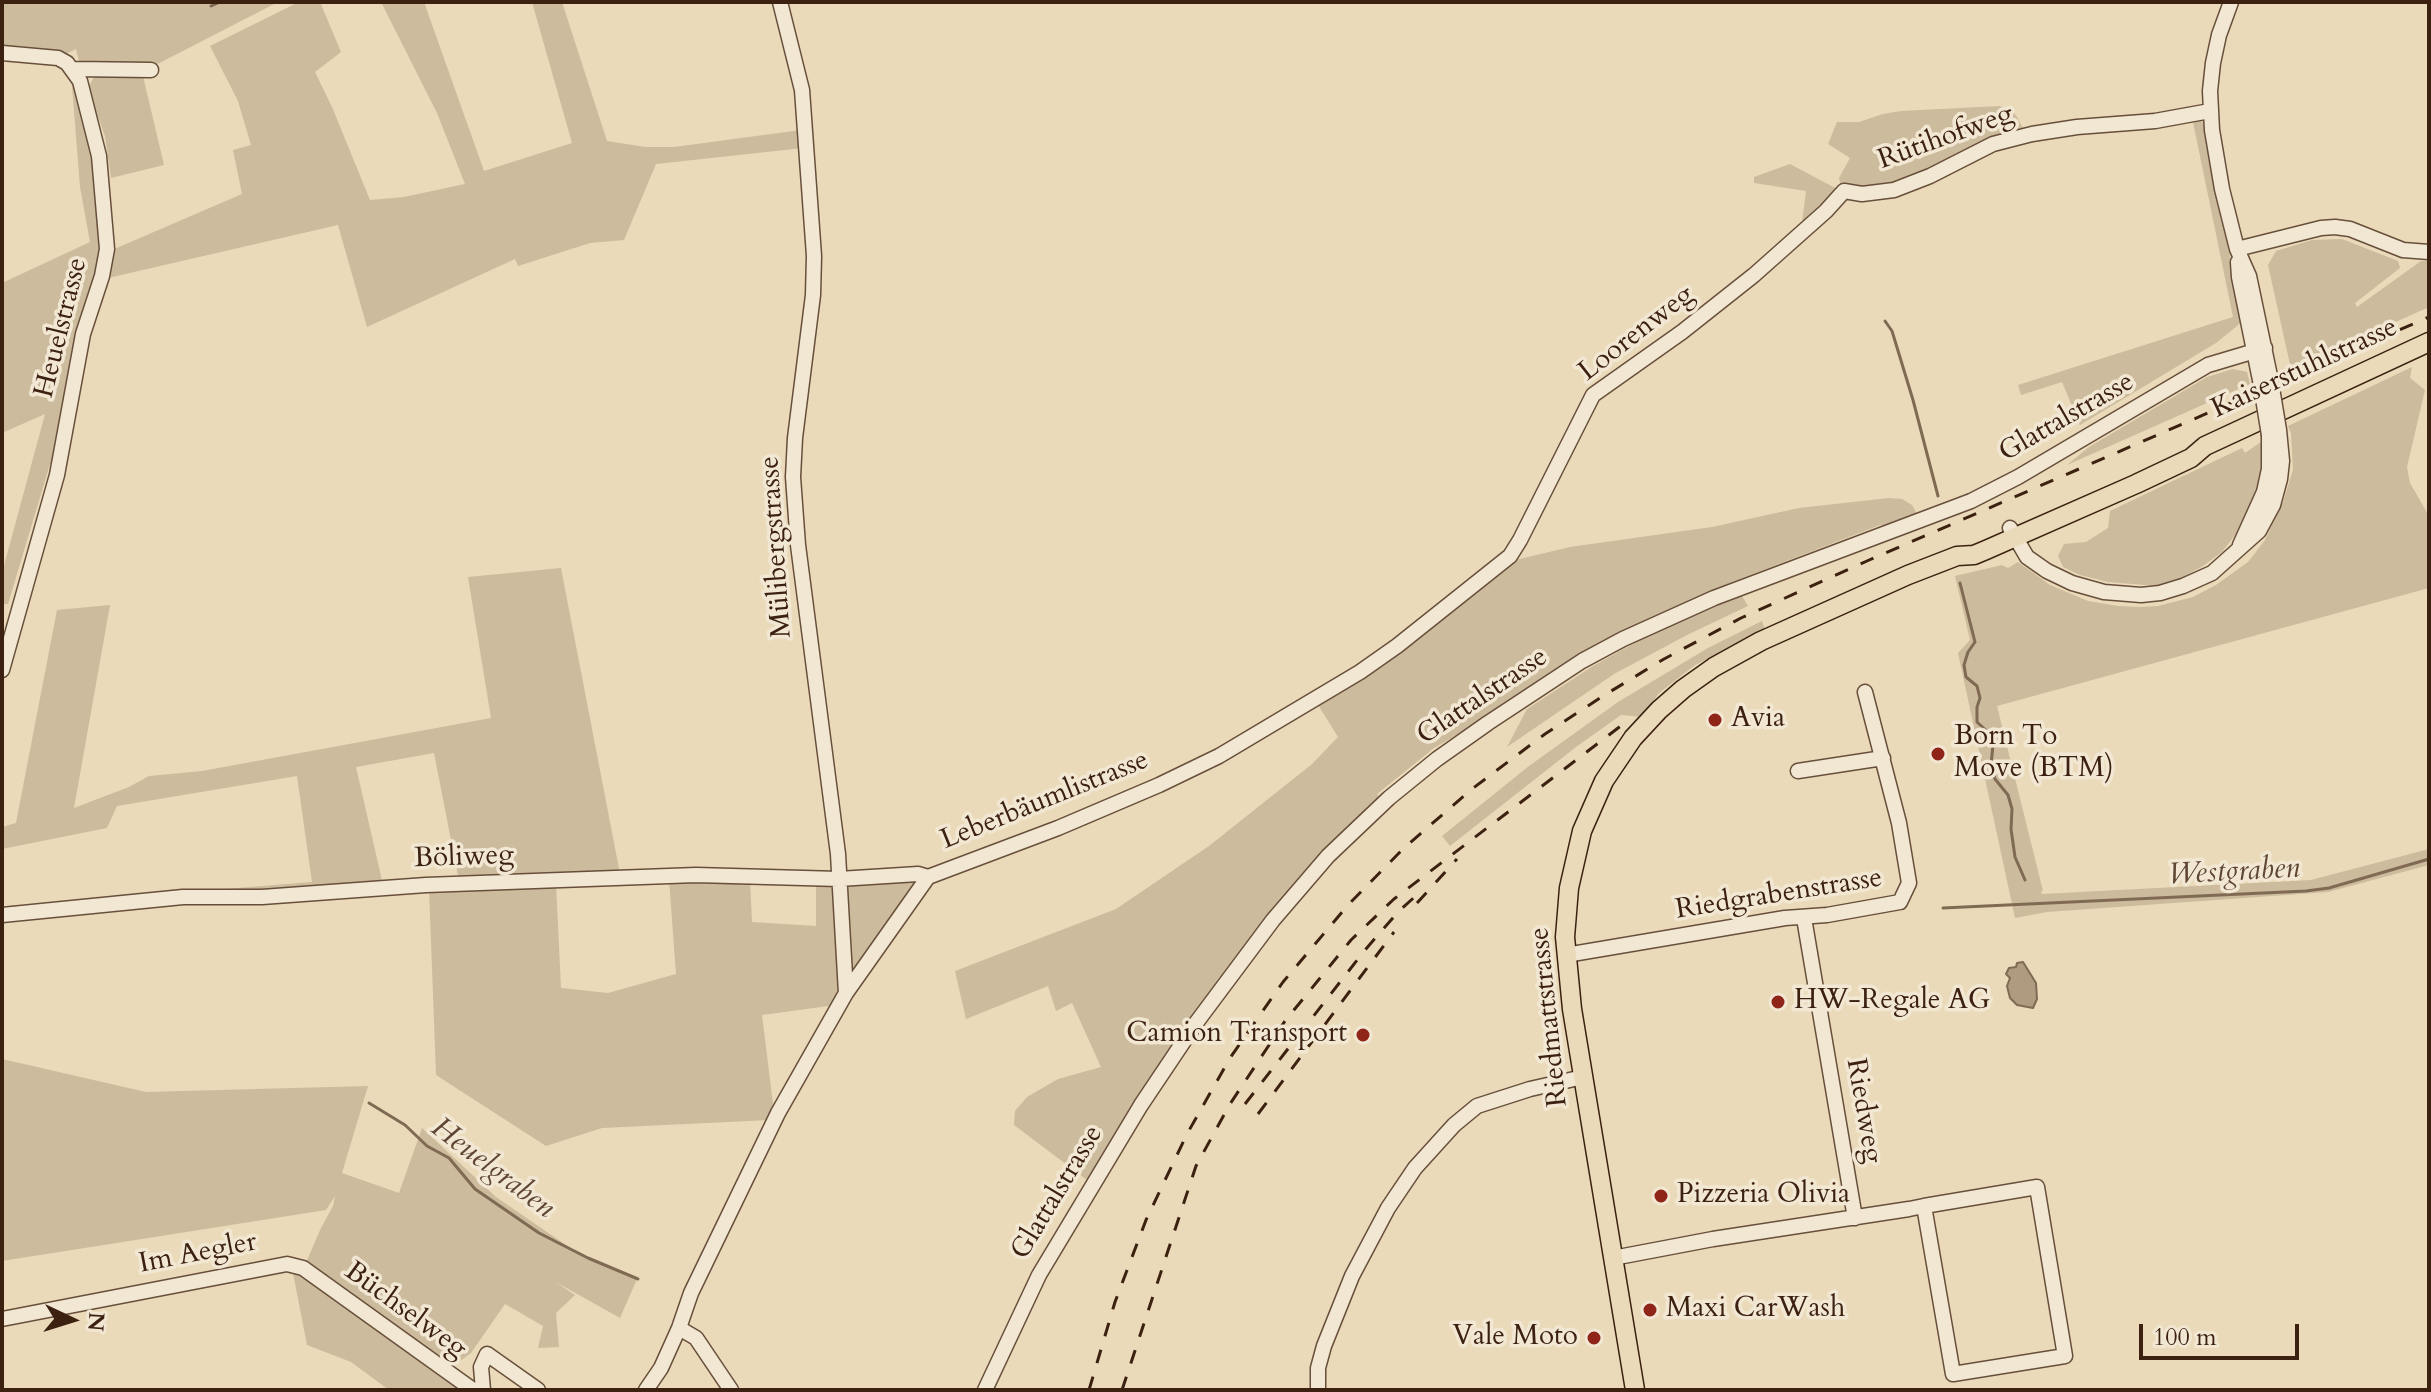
<!DOCTYPE html>
<meta charset="utf-8">
<style>
body{margin:0}
#map{position:relative;width:2431px;height:1392px;overflow:hidden;background:#eadab9;font-family:Cardo,serif}
canvas{display:block}
.frame{position:absolute;inset:0;border:4px solid #3c2111;pointer-events:none}
.north{position:absolute;left:32px;top:1280px;width:80px;height:80px;-webkit-text-stroke:6px #f1e7d2;paint-order:stroke;rotate:94deg;font-size:22px;font-weight:700;line-height:32px;text-align:center;color:#3c2111}
.north::after{content:'';display:block;margin:auto;width:28px;height:36px;background:#3c2111;clip-path:polygon(50% 0,100% 100%,50% 72%,0 100%)}
.scale{position:absolute;left:2139px;top:1324px;width:160px;height:36px;box-sizing:border-box;border:4px solid #3c2111;border-top:0;padding-left:10px;font-size:24px;line-height:28px;white-space:nowrap;color:#3c2111;-webkit-text-stroke:6px #f1e7d2;paint-order:stroke}
</style>
<div id="map">
<canvas width="2431" height="1392"></canvas>
<div class="frame"></div>
<div class="north">N</div>
<div class="scale">100 m</div>
</div>
<script>
const c = document.querySelector('canvas').getContext('2d');
c.lineJoin = 'round';
function paint(path, color) { c.fillStyle = color; c.fill(path, 'evenodd'); }
const toPath = rows => new Path2D(rows.map(r => 'M' + r).join(''));
function strokePath(path, color, width, dash) { c.strokeStyle = color; c.lineWidth = width; c.lineCap = dash ? 'butt' : 'round'; c.setLineDash(dash || []); c.stroke(path); }
function label(font, color, halo, rows, align = 'center') {
  c.font = font + ' Cardo,serif'; c.lineWidth = 7; c.setLineDash([]); c.textBaseline = 'middle'; c.strokeStyle = halo; c.fillStyle = color; for (const [text, x, y, turn = 0] of rows) {
    c.save(); c.translate(x, y); c.rotate((+turn || 0) * Math.PI / 180); c.textAlign = isNaN(turn) ? turn : align; if (halo) c.strokeText(text, 0, 0); c.fillText(text, 0, 0); c.restore();
  }
}
const green = toPath([
 [2,2,278,2,142,72,164,165,111,178,105,136,88,89,99,66,80,65,76,49,58,58,2,53],
 [299,2,320,2,341,52,315,72,332,107,370,200,404,197,465,184,437,113,381,2,424,2,484,171,572,143,532,2,562,2,607,141,645,147,674,147,801,130,803,148,656,164,624,240,590,243,518,266,515,259,367,327,338,225,108,278,112,250,242,194,233,150,251,145,238,101,210,46],
 [71,73,92,139,105,248,56,463,50,464,8,604,2,604,2,573,45,414,2,433,2,283,90,242,80,187],
 [1999,106,2010,109,2017,117,2025,132,1894,188,1841,187,1839,178,1850,158,1828,144,1837,122,1859,122,1883,114,1901,111],
 [2192,117,2203,122,2243,321,2216,343,2080,425,2062,382,2021,395,2018,385,2233,317],
 [1790,164,1837,189,1801,231,1806,191,1754,183,1754,177],
 [2342,239,2398,261,2400,268,2355,303,2357,307,2421,261,2429,261,2429,307,2291,369,2268,265,2276,251,2312,240],
 [2412,367,2410,378,2425,390,2407,467,2410,483,2429,516,2429,588,1997,706,2043,891,2041,891,2042,894,2311,880,2429,849,2429,865,2328,892,2047,912,2015,918,1958,653,1970,640,1955,576,2002,565,2008,568,2018,562,2050,585,2088,601,2118,606,2140,607,2158,606,2193,597,2216,585,2248,562,2265,540,2283,502,2293,470,2291,433,2288,426],
 [2233,369,2247,372,2250,384,2067,465,2089,447,2207,377],
 [2261,442,2262,472,2253,502,2239,530,2222,552,2203,566,2181,578,2157,586,2108,582,2080,575,2063,567,2058,556,2064,544,2086,542,2108,528,2110,511,2242,448,2245,453],
 [1889,498,1902,499,1912,505,1917,514,1887,527,1880,525,1732,582,1669,611,1434,748,1377,794,1380,797,1136,1103,1087,1180,1014,1125,1015,1111,1027,1097,1058,1079,1101,1067,1072,1003,1056,1011,1048,986,966,1019,955,971,1116,909,1209,846,1312,764,1338,737,1315,700,1507,562,1570,547,1712,527,1799,508],
 [561,568,620,874,459,881,434,753,356,767,383,885,2,913,2,907,312,882,297,776,117,806,107,828,2,849,2,827,16,823,57,610,110,605,74,808,129,787,149,776,202,771,491,718,468,577],
 [1742,596,1748,606,1687,635,1614,674,1507,747,1527,709,1593,666,1669,624],
 [1762,621,1765,630,1695,665,1659,693,1642,717,1621,715,1576,747,1450,846,1442,836,1529,766,1618,702,1708,648],
 [925,878,836,1005,762,1015,774,1112,770,1120,602,1128,546,1146,436,1075,429,888,556,884,561,988,608,993,676,974,669,879,750,879,752,922,816,926,816,882],
 [2,1059,146,1092,368,1086,342,1173,399,1193,422,1128,496,1197,582,1256,637,1279,620,1318,554,1281,575,1295,556,1313,559,1347,538,1348,543,1326,505,1304,471,1353,444,1373,469,1390,389,1390,351,1362,307,1345,292,1268,305,1265,321,1228,333,1206,335,1196,326,1210,2,1261]
]);
const water = toPath([
 [2023,962,2036,983,2037,999,2033,1008,2017,1005,2010,998,2007,986,2010,978,2006,974,2009,968,2016,967,2017,963,2023,962]
]);
const stream = toPath([
 [211,6,220,2],
 [1885,321,1892,331,1913,400,1938,496],
 [1960,583,1975,642,1968,652,1964,665,1966,677,1977,686,1980,698,1977,707,1977,722,1991,735,1993,745,1991,765,1995,779,2008,795,2012,809,2011,829,2015,857,2025,880],
 [1943,908,2306,891,2329,888,2429,859],
 [369,1103,405,1125,427,1146,449,1158,475,1189,539,1233,588,1258,638,1279]
]);
const minor = toPath([
 [780,2,802,90,814,256,813,295,795,438,793,477,798,545,838,854,846,993],
 [2231,2,2219,35,2213,63,2210,91,2212,130,2222,189,2237,249,2249,276,2270,376],
 [2,53,58,58,67,63,80,81,99,156,107,249,102,276,83,334,57,475,2,670],
 [73,69,151,70],
 [2237,249,2321,228,2335,227,2350,229,2403,250,2429,252],
 [2238,262,2239,277,2260,380],
 [2010,528,2027,557,2047,571,2072,583,2104,592,2141,595,2160,593,2183,586,2212,573,2259,531,2273,505,2280,479,2282,461,2279,430],
 [2240,545,2264,492,2269,469,2269,435],
 [1798,771,1883,758],
 [2,915,183,897,262,897,426,885,696,875,839,879,918,874,928,877],
 [1804,918,1855,1218],
 [1566,955,1785,918,1827,915,1900,902,1909,883,1899,823,1865,692],
 [1613,1258,1713,1239,1909,1209,1924,1206,2037,1187,2065,1356,1953,1374,1924,1206],
 [2,1319,287,1264,303,1268,473,1390],
 [679,1328,696,1338,731,1390],
 [483,1390,481,1367,487,1354,538,1390],
 [646,1390,661,1368,679,1328,691,1293,778,1113,846,993,928,877,1058,828,1159,785,1219,756,1360,672,1397,646,1510,556,1520,540,1593,395,1682,332,1754,275,1826,211,1844,191,1862,194,1894,190,1930,176,1993,144,2032,134,2077,127,2155,121,2210,111],
 [985,1390,1039,1275,1141,1105,1196,1023,1273,920,1328,856,1389,798,1437,759,1488,723,1582,661,1623,639,1714,598,1971,501,2018,477,2208,365,2265,348],
 [1318,1390,1318,1368,1324,1346,1352,1276,1388,1208,1415,1168,1454,1125,1477,1106,1530,1089,1583,1077]
]);
const major = toPath([
 [1635,1390,1572,1009,1565,937,1569,888,1582,831,1604,781,1633,738,1659,710,1683,689,1714,667,1761,641,1908,575,1957,556,1974,555,1986,550,2136,484,2191,458,2205,446,2429,342]
]);
const rail = toPath([
 [1417,903,1457,859],
 [1245,1104,1365,950,1398,912,1420,892],
 [1258,1114,1394,932],
 [1089,1390,1115,1302,1146,1220,1187,1134,1230,1058,1283,982,1348,905,1404,848,1472,789,1545,734,1603,696,1664,659,1741,618,1867,561,2429,317],
 [1122,1390,1196,1166,1230,1104,1285,1021,1351,940,1394,899,1622,725]
]);
const minorBridge = toPath([
 [2270,376,2279,430],
 [2260,380,2269,435]
]);
const markers = [
 [1715,720,8,"#8f2418"],
 [1938,754,8,"#8f2418"],
 [1778,1002,8,"#8f2418"],
 [1363,1035,8,"#8f2418"],
 [1661,1196,8,"#8f2418"],
 [1650,1310,8,"#8f2418"],
 [1594,1338,8,"#8f2418"]
];
const streetNames = [
 ["Rütihofweg",1946,138,-20],
 ["Heuelstrasse",62,328,-76],
 ["Loorenweg",1637,334,-38],
 ["Kaiserstuhlstrasse",2305,369,-25],
 ["Glattalstrasse",2067,418,-30],
 ["Mülibergstrasse",777,547,-94],
 ["Glattalstrasse",1483,697,-34],
 ["Leberbäumlistrasse",1045,801,-22],
 ["Böliweg",464,858,-2],
 ["Riedgrabenstrasse",1779,895,-9],
 ["Riedmattstrasse",1550,1017,-96],
 ["Riedweg",1863,1111,80],
 ["Glattalstrasse",1058,1193,-59],
 ["Im Aegler",198,1254,-11],
 ["Büchselweg",405,1311,36]
];
const poiNames = [
 ["Avia",1731,720],
 ["Born To",1954,738],
 ["Move (BTM)",1954,770],
 ["HW-Regale AG",1794,1002],
 ["Camion Transport",1347,1035,"right"],
 ["Pizzeria Olivia",1677,1196],
 ["Maxi CarWash",1666,1310],
 ["Vale Moto",1578,1338,"right"]
];
const waterNames = [
 ["Westgraben",2234,873,-3],
 ["Heuelgraben",492,1169,37]
];
paint(green, '#ccbb9c');
paint(water, '#af9b80');
strokePath(water, '#816a54', 2);
strokePath(stream, '#816a54', 3);
strokePath(minor, '#684f3b', 17);
strokePath(major, '#3c2111', 21);
strokePath(minor, '#f1e7d2', 14);
strokePath(major, '#eadab9', 18);
strokePath(rail, '#3c2111', 3, [14, 14]);
strokePath(minorBridge, '#684f3b', 17, []);
strokePath(minorBridge, '#f1e7d2', 14);
for (const [x, y, r, color] of markers) { const dot = new Path2D(); dot.arc(x, y, r, 0, 2 * Math.PI); c.fillStyle = color; c.fill(dot); strokePath(dot, '#f1e7d2', 3); }
label('28px', '#3c2111', '#f1e7d2', streetNames);
label('28px', '#3c2111', '#f1e7d2', poiNames, 'left');
label('italic 30px', '#5e4632', '#f1e7d2', waterNames);
</script>
